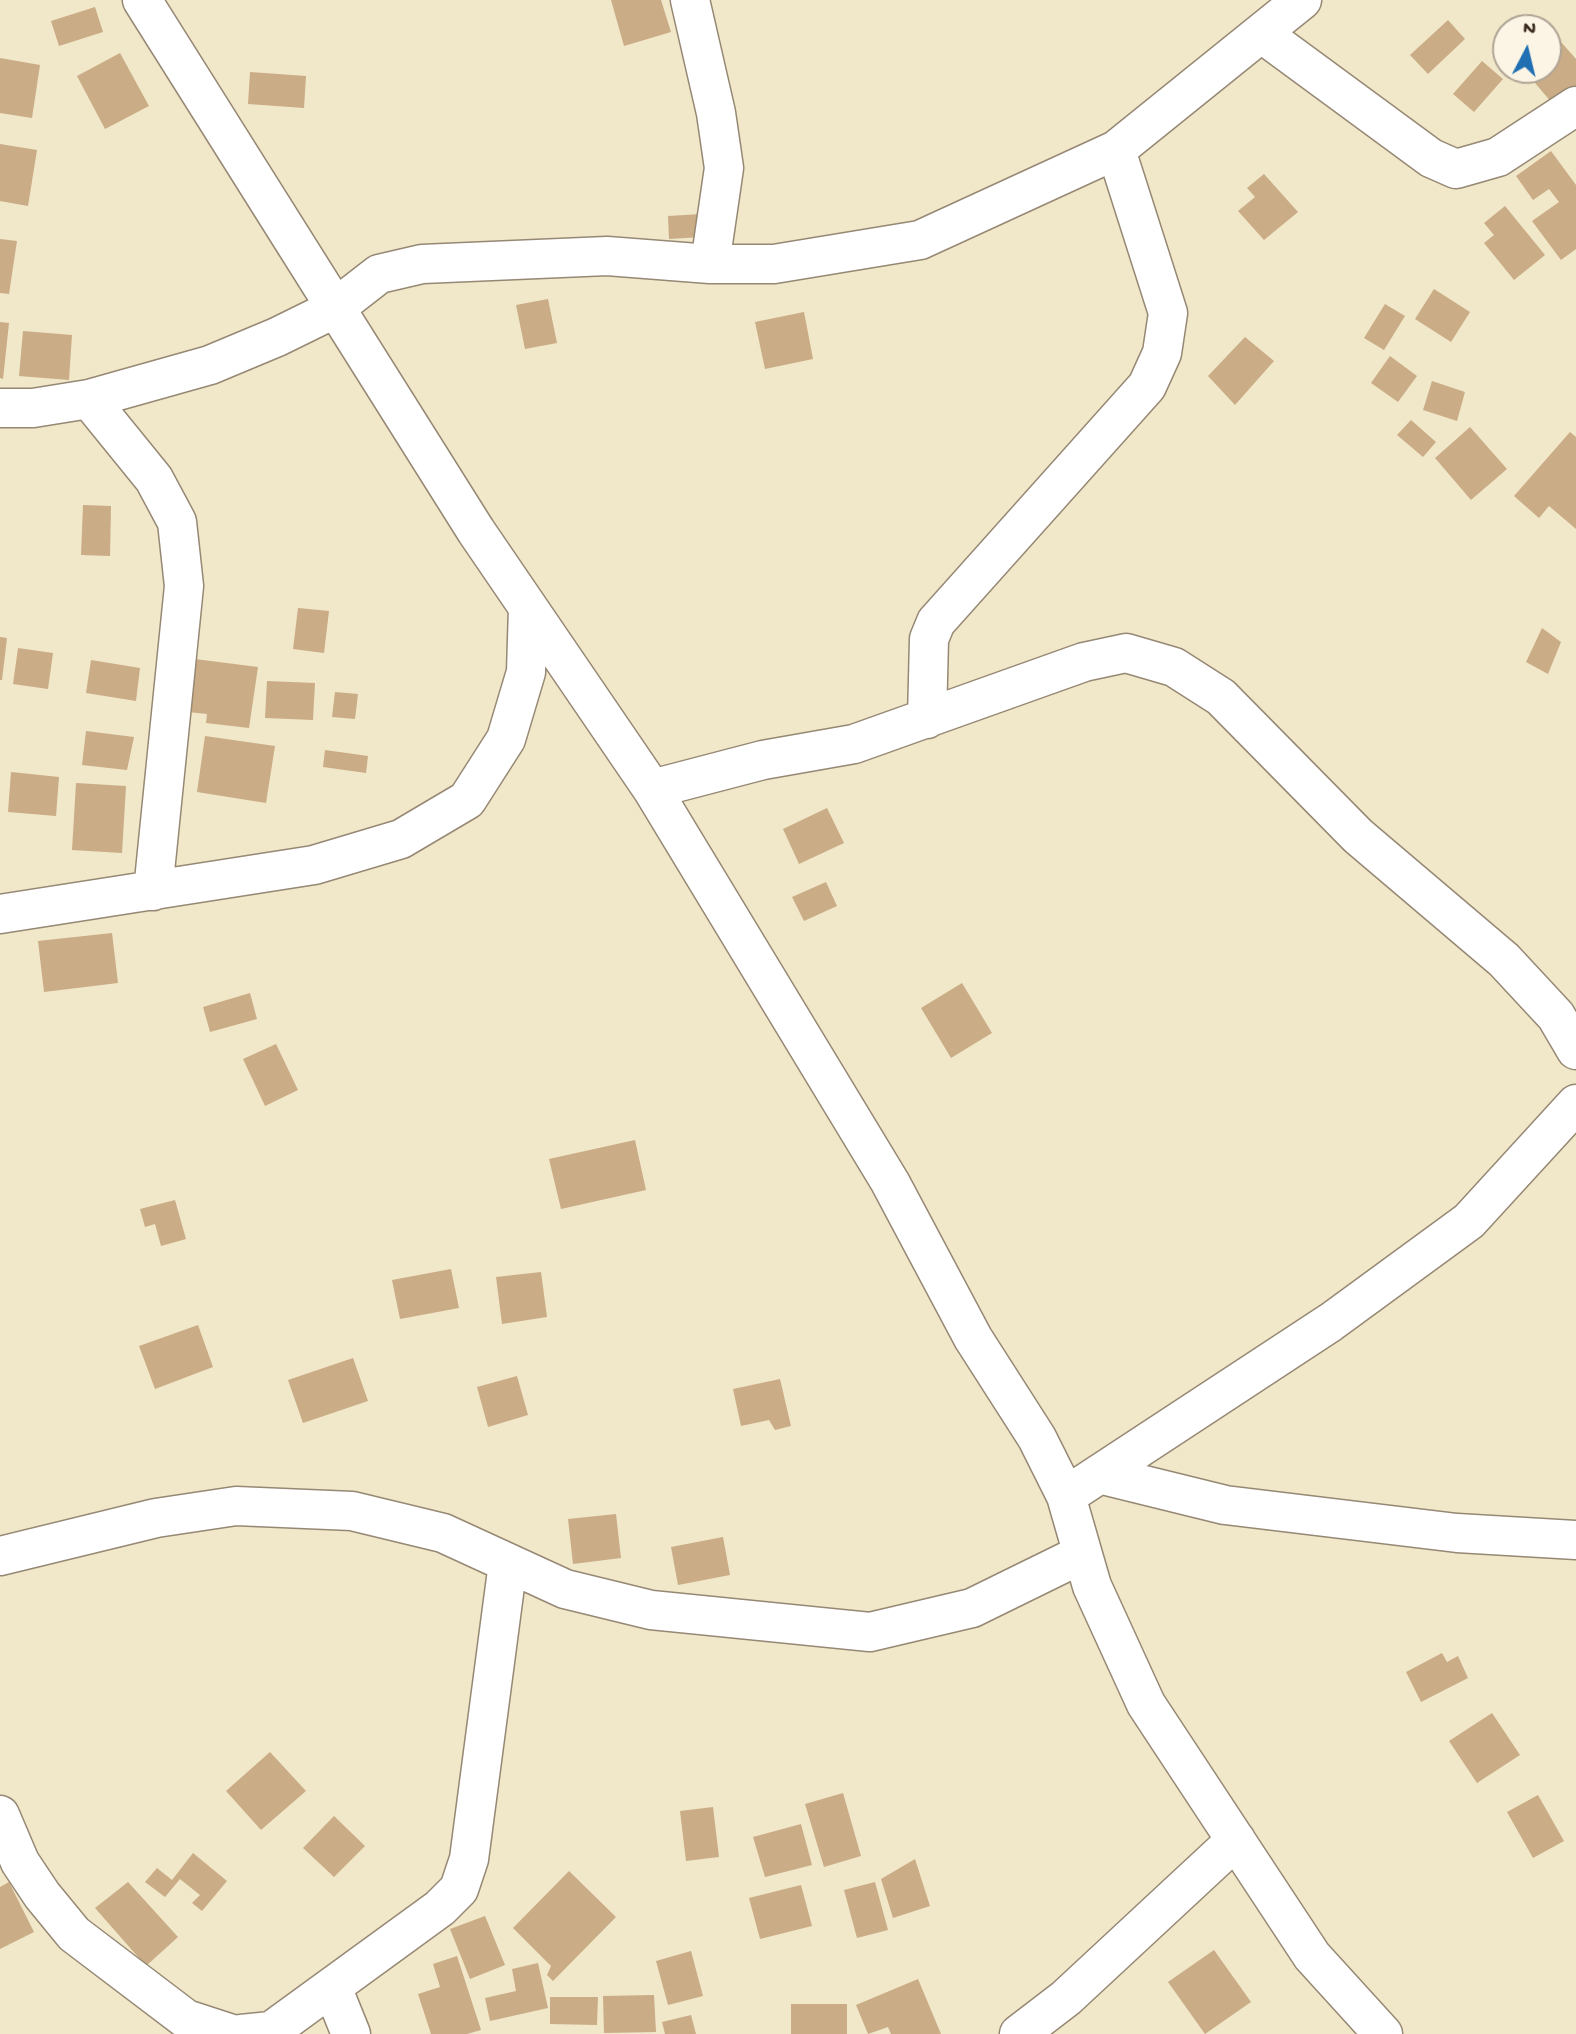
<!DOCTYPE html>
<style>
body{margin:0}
#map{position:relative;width:1576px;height:2034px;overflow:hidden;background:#f1e7c9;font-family:"Gochi Hand",sans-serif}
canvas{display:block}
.north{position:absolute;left:1492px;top:14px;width:70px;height:70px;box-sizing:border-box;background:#fcf5e5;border:2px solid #afa495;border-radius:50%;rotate:7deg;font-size:19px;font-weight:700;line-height:28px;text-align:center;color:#3b2a1e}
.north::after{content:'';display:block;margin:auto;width:24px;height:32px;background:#1f6fb2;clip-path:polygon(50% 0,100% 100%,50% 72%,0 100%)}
</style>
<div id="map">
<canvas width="1576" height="2034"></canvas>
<div class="north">N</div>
</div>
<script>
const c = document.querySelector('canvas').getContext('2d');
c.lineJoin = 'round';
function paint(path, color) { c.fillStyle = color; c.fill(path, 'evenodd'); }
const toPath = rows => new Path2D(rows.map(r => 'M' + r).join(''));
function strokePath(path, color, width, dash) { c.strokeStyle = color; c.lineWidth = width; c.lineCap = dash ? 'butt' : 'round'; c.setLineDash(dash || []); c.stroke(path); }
const building = toPath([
 [611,0,661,0,671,32,624,46],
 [95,7,103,32,59,46,51,21],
 [1448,20,1465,39,1428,74,1410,55],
 [1561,42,1576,59,1576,93,1557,109,1525,71,1548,70,1548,53],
 [120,53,149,106,105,129,77,76],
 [0,58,40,65,32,118,0,113],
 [1482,61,1503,79,1474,112,1453,94],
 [250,72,306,76,304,108,248,104],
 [0,144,37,150,28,206,0,201],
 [1551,151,1576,185,1576,249,1561,260,1532,221,1559,202,1549,189,1533,200,1516,176],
 [1264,174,1298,212,1264,240,1238,211,1255,197,1247,188],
 [1505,206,1545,255,1514,280,1484,243,1494,235,1484,223],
 [701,214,702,237,669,239,668,216],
 [0,239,17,241,9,294,0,293],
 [1434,289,1470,312,1451,342,1415,319],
 [548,299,557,343,525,349,516,305],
 [1385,304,1405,316,1384,350,1364,338],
 [804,312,813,359,765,369,755,322],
 [0,322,9,323,3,379,0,378],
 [23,331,72,335,69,380,19,376],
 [1245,337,1274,361,1235,405,1208,376],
 [1390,356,1417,376,1398,402,1371,383],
 [1432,381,1465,392,1457,421,1423,410],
 [1411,420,1436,442,1423,457,1397,435],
 [1470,427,1507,469,1471,500,1435,458],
 [1570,432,1576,437,1576,529,1549,506,1539,518,1514,496],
 [83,505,111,506,110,556,81,555],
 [298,608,329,611,324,653,293,649],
 [1542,628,1561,642,1548,674,1526,662],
 [0,637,7,638,2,680,0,680],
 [18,648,53,653,48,689,13,684],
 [195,659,258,667,249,728,206,723,207,714,188,712],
 [91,660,140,668,136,701,86,693],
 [267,681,315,683,313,720,265,718],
 [335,692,358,694,355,719,332,717],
 [86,731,134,737,127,770,82,765],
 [205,736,275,746,266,803,197,792],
 [325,750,368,756,366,773,323,767],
 [11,772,59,777,56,816,8,812],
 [76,783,126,786,122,853,72,850],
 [827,808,844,843,799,864,783,829],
 [826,882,837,906,804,921,792,897],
 [112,933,118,983,44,992,38,941],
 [962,983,992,1033,951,1058,921,1008],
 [250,993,257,1019,210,1032,203,1007],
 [276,1044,298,1090,265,1106,243,1059],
 [635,1140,646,1190,561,1209,549,1159],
 [175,1200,186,1239,161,1246,155,1224,145,1227,140,1209],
 [451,1269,459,1308,400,1319,392,1280],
 [541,1272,547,1317,502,1324,496,1277],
 [198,1325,213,1367,155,1389,139,1346],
 [353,1358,368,1401,303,1423,288,1380],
 [517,1376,528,1415,488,1427,477,1387],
 [780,1379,791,1426,775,1430,769,1420,741,1426,733,1389],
 [616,1514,621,1558,573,1564,568,1519],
 [723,1537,730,1575,678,1585,671,1547],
 [1442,1653,1447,1662,1458,1656,1468,1678,1421,1702,1406,1672],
 [1492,1713,1520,1755,1477,1783,1449,1741],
 [270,1752,306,1791,261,1830,226,1791],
 [843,1793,861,1856,824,1867,805,1804],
 [1538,1795,1564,1841,1533,1858,1507,1812],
 [713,1807,719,1857,686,1861,680,1811],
 [334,1816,365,1846,334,1877,303,1848],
 [801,1824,812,1865,765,1877,753,1837],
 [193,1853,227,1881,202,1911,192,1903,200,1895,180,1879,165,1897,145,1882,157,1868,172,1880],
 [915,1859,930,1906,893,1918,881,1879],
 [569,1871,616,1917,553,1981,547,1975,551,1966,513,1928],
 [9,1882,34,1932,0,1949,0,1887],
 [128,1882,178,1937,146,1966,95,1908],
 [875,1882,888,1930,857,1938,844,1890],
 [801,1885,812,1926,760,1939,749,1898],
 [485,1916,505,1965,470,1979,450,1929],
 [1214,1950,1251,2002,1205,2034,1168,1982],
 [691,1951,703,1996,668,2005,656,1961],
 [457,1956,481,2030,467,2034,431,2034,418,1994,440,1987,433,1964],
 [538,1963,548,2008,490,2021,485,1998,516,1991,512,1969],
 [918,1979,941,2034,891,2034,888,2027,868,2034,856,2005],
 [654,1995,656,2032,604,2033,603,1996],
 [550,1997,598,1997,597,2025,550,2024],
 [791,2004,847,2004,847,2034,791,2034],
 [691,2015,696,2034,665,2034,662,2022]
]);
const street = toPath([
 [142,0,476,531,652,789,890,1182,973,1338,1037,1438,1066,1496,1092,1586,1146,1704,1312,1956,1383,2034],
 [690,0,716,113,724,168,710,264],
 [1261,33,1431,158,1456,169,1498,157,1576,106],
 [89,399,154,479,177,522,184,586,153,891],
 [0,408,33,408,89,399,210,365,277,337,334,309,379,274,422,264,607,256,710,264,774,264,920,240,1116,150,1302,0],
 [927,719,929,639,936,622,1147,386,1162,353,1168,313,1116,150],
 [652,789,763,760,854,744,1084,662,1126,653,1174,667,1221,697,1358,836,1504,960,1556,1016,1576,1050],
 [0,914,314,865,401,839,467,800,506,739,526,672,528,607],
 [1099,1474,1225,1505,1457,1533,1576,1540],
 [1066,1496,1331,1322,1469,1221,1576,1104],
 [0,1556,156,1518,236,1506,352,1511,443,1533,565,1589,651,1610,870,1632,972,1608,1082,1554],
 [0,1815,20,1862,42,1895,74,1934,186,2019,232,2034],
 [332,1987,351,2034],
 [241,2034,271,2031,440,1908,459,1889,469,1859,508,1563],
 [1019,2034,1066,1998,1236,1840]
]);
paint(building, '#caac86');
strokePath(street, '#968874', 41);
strokePath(street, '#fff', 38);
</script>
